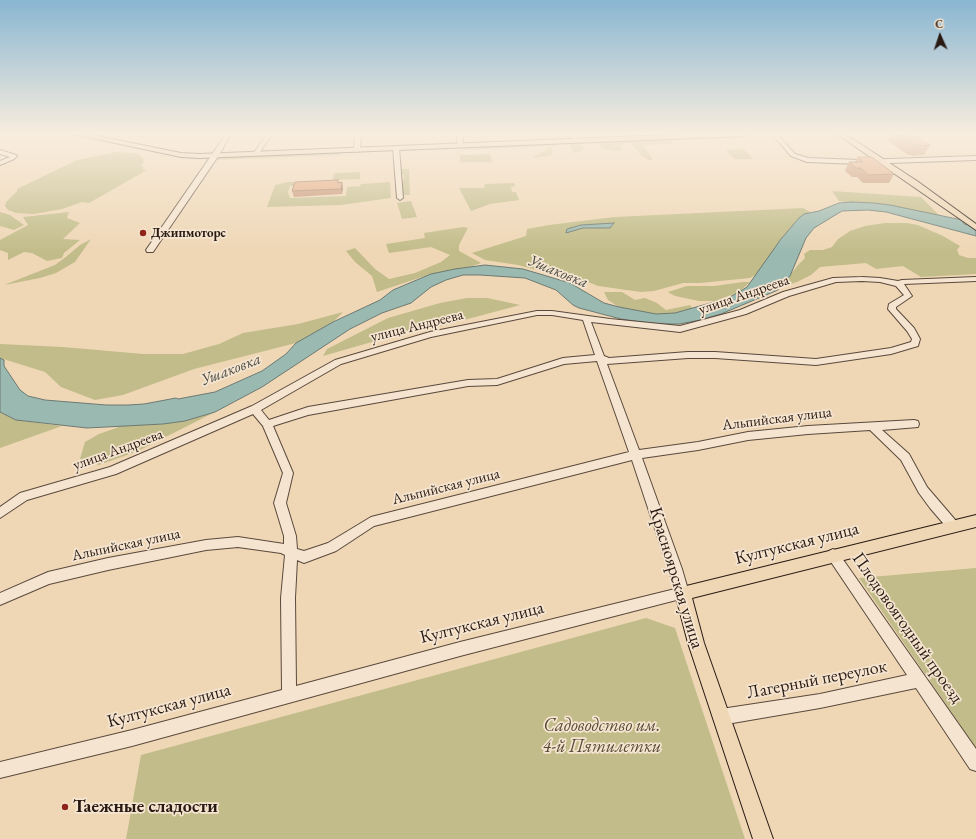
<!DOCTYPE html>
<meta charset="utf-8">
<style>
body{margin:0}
#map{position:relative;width:976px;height:839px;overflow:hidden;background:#efd7b6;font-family:"EB Garamond",serif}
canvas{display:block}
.north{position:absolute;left:920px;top:16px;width:40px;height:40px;-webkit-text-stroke:3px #f5e5d0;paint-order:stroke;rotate:357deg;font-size:11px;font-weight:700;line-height:16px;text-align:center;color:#281a13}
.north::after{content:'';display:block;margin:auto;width:14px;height:18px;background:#281a13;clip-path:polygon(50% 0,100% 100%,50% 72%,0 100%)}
</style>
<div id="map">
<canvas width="976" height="839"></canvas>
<div class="north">С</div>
</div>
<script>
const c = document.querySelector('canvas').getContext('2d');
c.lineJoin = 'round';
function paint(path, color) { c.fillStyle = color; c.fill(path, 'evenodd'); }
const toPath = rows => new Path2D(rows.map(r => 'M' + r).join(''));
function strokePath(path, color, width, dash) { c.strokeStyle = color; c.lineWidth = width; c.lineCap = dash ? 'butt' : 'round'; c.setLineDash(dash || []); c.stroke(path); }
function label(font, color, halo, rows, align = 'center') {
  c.font = font + ' "EB Garamond",serif'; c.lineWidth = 3.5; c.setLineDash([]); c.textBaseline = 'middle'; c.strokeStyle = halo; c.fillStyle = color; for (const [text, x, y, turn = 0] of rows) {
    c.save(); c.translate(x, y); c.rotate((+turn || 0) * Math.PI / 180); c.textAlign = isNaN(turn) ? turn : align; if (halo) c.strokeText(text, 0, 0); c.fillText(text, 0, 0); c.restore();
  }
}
const green = toPath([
 [736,136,738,138,671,140,673,144,643,145,653,160,648,160,641,155,629,142,620,146,623,151,614,151,601,148,599,143,581,144,585,149,574,153,568,143],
 [557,143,559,145,551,146,552,155,532,158,546,150,550,146,463,150,462,147],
 [744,149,753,159,734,159,726,150],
 [116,152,136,153,140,155,143,158,144,161,141,166,144,168,141,169,147,170,89,203,82,202,62,209,34,214,16,213,8,210,5,206,6,202,17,191,17,189,77,160],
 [340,152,340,155,216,160,219,157],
 [490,154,492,162,460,162,460,155],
 [400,169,409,169,410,195,403,195,400,181,404,179,404,175,400,174],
 [360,172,360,179,333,180,334,173],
 [288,182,302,182,300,186,290,186,288,192,290,198,344,196,346,196,347,187,360,186,361,184,390,182,391,198,341,205,267,207,275,185],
 [514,183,515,186,511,187,512,192,516,192,519,200,490,204,471,211,459,188,484,188,485,184],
 [832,191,921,197,940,216,839,201],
 [411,201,417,217,402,219,397,203],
 [803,208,810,212,799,218,781,239,757,274,750,278,700,283,683,283,654,291,641,292,598,286,588,282,566,278,518,265,485,260,472,253,526,236,527,229,549,225,614,217],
 [0,212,10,215,24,225,14,230,0,226],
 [69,212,67,218,80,223,63,239,80,240,64,253,62,258,47,261,32,253,24,252,8,260,8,253,0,250,0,240,28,225,23,217],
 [885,223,907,223,918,225,943,236,960,246,957,250,959,255,968,258,976,258,976,274,921,277,903,266,876,269,866,263,820,267,811,275,797,282,780,288,798,265,805,258,804,254,810,250,823,250,832,247,838,239,850,231,865,226],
 [463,227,468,228,459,245,459,251,481,263,467,268,431,274,377,292,372,276,355,262,346,251,355,248,375,269,389,279,415,273,441,262,450,255,431,247,389,253,386,244,425,238,424,233],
 [91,239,75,262,56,273,40,278,4,285,55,265,67,256,80,245],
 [743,282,750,282,739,292,715,301,699,301,675,296,668,292,687,286,714,286],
 [604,292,622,292,635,300,645,298,657,303,666,310,690,305,692,308,675,313,656,314,636,311,619,307,608,300],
 [467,298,487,298,520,305,453,323,396,335,323,356,327,349,388,318,440,303],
 [343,312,333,322,296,343,194,369,123,395,95,400,61,387,45,372,0,358,0,344,63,347,143,354,183,354,219,344,243,333,298,324],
 [0,412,16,420,62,426,0,448],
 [215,412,138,451,99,465,80,459,85,442,99,434,122,426,163,424,185,421],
 [976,568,976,748,859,578],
 [646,618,675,628,745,839,126,839,141,755]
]);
const water = toPath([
 [852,202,873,203,890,205,962,220,964,224,976,227,976,236,886,212,868,210,842,211,814,228,806,238,790,276,778,290,721,314,701,320,679,324,654,324,621,319,579,308,573,305,556,290,525,278,480,275,463,275,446,280,431,287,411,303,382,313,350,329,262,387,215,412,185,421,163,424,87,428,16,420,0,412,0,358,4,360,4,366,20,390,28,396,45,400,106,405,128,405,144,404,176,398,178,399,215,392,262,371,286,354,296,343,333,322,380,300,393,290,431,274,455,269,485,265,523,269,570,283,604,303,619,307,656,314,675,313,728,298,739,292,747,287,781,239,799,218,804,214,819,211,839,203,852,202],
 [614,223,610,228,583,228,566,233,567,229,581,225,614,223]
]);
const minor = toPath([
 [226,134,231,134,219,155,153,252,147,252,146,250,226,134],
 [267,134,272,134,258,155,254,155,253,154,267,134],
 [355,134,361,134,360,150,357,152,354,150,355,134],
 [457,134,463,134,463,147,458,146,457,134],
 [570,134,575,134,578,142,574,142,570,134],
 [772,134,777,134,795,154,808,158,860,160,976,156,976,160,860,164,807,162,791,156,772,134],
 [396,146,399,148,403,198,400,200,397,198,393,148,396,146],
 [0,150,16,155,17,156,14,159,0,165,0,161,10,157,0,154,0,150],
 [862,277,880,278,898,281,902,280,976,277,976,281,904,284,912,296,896,307,896,309,914,328,920,339,918,346,891,354,816,365,715,358,688,358,607,364,639,450,698,442,748,432,808,426,914,420,918,421,919,424,918,427,882,430,909,454,927,487,957,522,959,526,957,530,953,531,949,530,930,508,919,493,901,460,870,430,808,434,748,440,698,450,642,458,682,569,689,593,688,597,460,656,132,746,0,778,0,762,132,730,282,690,281,598,285,555,281,553,238,547,206,550,108,570,49,584,0,605,0,593,48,572,108,558,206,540,238,537,284,544,284,536,274,503,283,473,263,426,253,414,116,474,27,500,0,518,0,507,20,493,110,467,252,406,335,360,430,332,537,311,552,311,610,319,680,326,740,310,783,292,833,278,862,277],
 [862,281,880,282,896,286,903,294,904,295,889,304,888,309,907,331,912,339,911,342,891,348,816,359,715,352,688,352,609,358,604,356,591,322,680,332,746,314,789,296,836,282,862,281],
 [537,315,552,315,583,320,595,355,563,358,497,379,468,380,308,407,269,420,261,410,341,364,431,337,537,315],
 [597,361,629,452,371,517,328,543,304,551,297,549,296,536,286,503,293,473,273,426,308,415,468,386,497,385,564,364,597,361],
 [632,460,675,589,460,642,296,686,295,598,297,560,304,563,336,551,374,526,632,460],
 [833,549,837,551,976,749,976,771,970,769,916,688,820,708,721,725,716,722,713,717,716,712,721,709,820,694,907,675,829,559,827,555,829,551,833,549]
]);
const major = toPath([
 [73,134,87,134,181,153,200,154,692,134,747,134,744,136,200,158,181,157,73,134],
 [837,134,845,134,917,181,976,224,976,230,837,134],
 [976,515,976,527,692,598,704,643,773,839,753,839,688,643,675,593,678,588,976,515]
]);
const wall = toPath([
 [891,134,912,134,930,145,924,155,913,156,907,154,888,141,888,140],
 [858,157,894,174,889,183,863,183,857,177,852,177,845,171,849,162,855,162],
 [338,180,339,183,343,188,342,194,294,197,292,191]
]);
const shadedWall = toPath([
 [342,182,343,188,342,194,341,189]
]);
const building = toPath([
 [897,134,912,134,930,145,919,146,913,144,897,134],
 [858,157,872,157,894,174,868,175,861,168,856,168,849,162,863,162,858,157],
 [338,180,338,183,342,182,341,189,292,191,295,182,338,180]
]);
const markers = [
 [143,233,4,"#8f2418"],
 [65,807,4,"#8f2418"]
];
const farPoinames = [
 ["Джипмоторс",151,233]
];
const streetNames = [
 ["улица Андреева",744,295,-19],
 ["улица Андреева",417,326,-14],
 ["Альпийская улица",777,419,-7],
 ["улица Андреева",118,450,-20],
 ["Альпийская улица",446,487,-14],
 ["Альпийская улица",126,545,-12]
];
const waterNames = [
 ["Ушаковка",558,272,22],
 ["Ушаковка",231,370,-21]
];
const nearStreetnames = [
 ["Култукская улица",797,544,-14],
 ["Красноярская улица",676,578,73],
 ["Култукская улица",482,623,-14],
 ["Плодовоягодный проезд",907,628,55],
 ["Лагерный переулок",817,680,-11],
 ["Култукская улица",169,706,-15]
];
const nearParknames = [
 ["Садоводство им.",602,726],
 ["4-й Пятилетки",602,747]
];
const nearPoinames = [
 ["Таежные сладости",73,807]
];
paint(green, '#c1bc89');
paint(water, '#9ab9b1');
strokePath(water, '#6c7972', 1);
strokePath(minor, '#5a493c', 2);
strokePath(major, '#281a13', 2);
paint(minor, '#f5e5d0');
paint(major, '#efd7b6');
paint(wall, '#c28d6b');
paint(shadedWall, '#9e7357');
paint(building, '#e1a47c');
strokePath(building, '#9e7357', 1);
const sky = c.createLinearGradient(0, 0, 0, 252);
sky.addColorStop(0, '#89b6d2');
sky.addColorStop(0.53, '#f8edde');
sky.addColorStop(1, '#f8edde00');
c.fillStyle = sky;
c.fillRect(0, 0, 976, 252);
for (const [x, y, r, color] of markers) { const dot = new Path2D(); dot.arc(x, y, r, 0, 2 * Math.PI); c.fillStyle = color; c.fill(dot); strokePath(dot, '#f5e5d0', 1.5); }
label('bold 13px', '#281a13', '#f5e5d0', farPoinames, 'left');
label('15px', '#281a13', '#f5e5d0', streetNames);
label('italic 16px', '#4a4a42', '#f5e5d0', waterNames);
label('18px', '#281a13', '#f5e5d0', nearStreetnames);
label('italic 18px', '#564b36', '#f5e5d0', nearParknames);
label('bold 18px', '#281a13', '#f5e5d0', nearPoinames, 'left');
</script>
